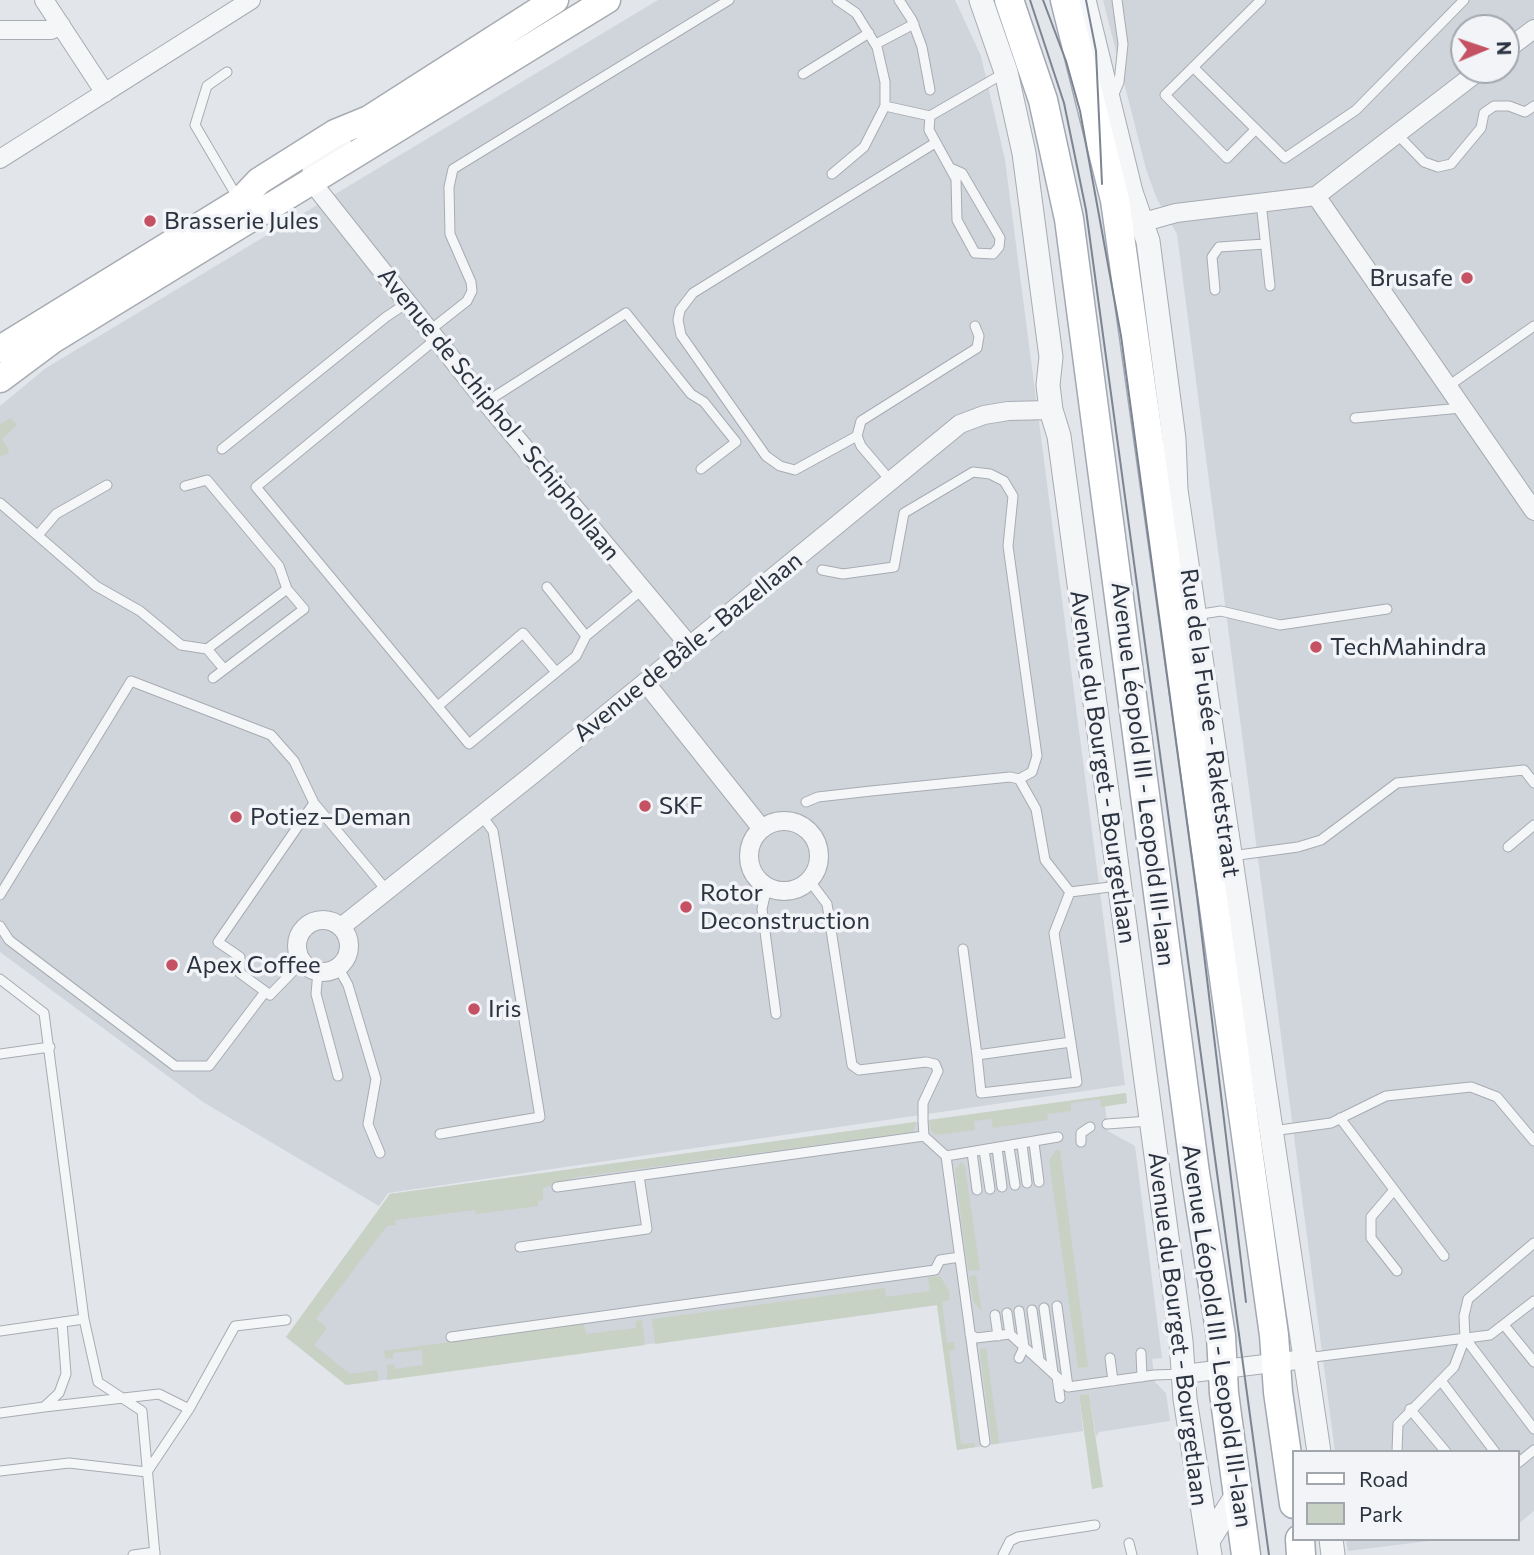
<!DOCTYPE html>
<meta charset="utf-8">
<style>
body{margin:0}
#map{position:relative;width:1534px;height:1555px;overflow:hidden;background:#e2e5e9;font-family:Commissioner,sans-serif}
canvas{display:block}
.legend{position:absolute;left:1292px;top:1450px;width:228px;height:91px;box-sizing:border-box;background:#f2f4f7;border:2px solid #a2a7ae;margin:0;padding:9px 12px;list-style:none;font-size:21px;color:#2b3340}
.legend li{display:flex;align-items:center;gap:14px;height:35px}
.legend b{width:35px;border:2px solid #a2a7ae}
.north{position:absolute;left:1450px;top:14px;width:70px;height:70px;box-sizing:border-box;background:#f2f4f7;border:2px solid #a2a7ae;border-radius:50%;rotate:88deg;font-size:19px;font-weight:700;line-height:28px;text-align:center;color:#2b3340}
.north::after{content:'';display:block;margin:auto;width:24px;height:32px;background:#c45263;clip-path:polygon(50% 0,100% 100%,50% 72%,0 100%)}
</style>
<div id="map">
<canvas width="1534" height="1555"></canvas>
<ul class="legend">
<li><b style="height:9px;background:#fff"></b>Road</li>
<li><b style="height:19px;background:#c8d2c4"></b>Park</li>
</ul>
<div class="north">N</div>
</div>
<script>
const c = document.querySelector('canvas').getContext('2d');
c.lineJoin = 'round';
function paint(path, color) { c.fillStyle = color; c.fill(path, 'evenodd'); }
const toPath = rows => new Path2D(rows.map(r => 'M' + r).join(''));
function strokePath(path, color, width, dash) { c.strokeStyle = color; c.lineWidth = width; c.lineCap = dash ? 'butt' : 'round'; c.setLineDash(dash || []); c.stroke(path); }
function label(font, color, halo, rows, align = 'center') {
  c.font = font + ' Commissioner,sans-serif'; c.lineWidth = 7; c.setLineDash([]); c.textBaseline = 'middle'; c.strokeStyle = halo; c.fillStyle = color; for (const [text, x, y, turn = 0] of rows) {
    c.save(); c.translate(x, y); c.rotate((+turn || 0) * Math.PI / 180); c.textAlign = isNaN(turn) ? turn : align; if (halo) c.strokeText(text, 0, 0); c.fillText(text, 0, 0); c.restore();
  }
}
const built = toPath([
 [658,0,955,0,981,56,1005,160,1125,1085,388,1193,379,1206,203,1102,0,952,0,406,46,368],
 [1103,0,1534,0,1534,1511,1518,1524,1518,1452,1335,1452,1177,234,1156,197,1146,169],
 [1464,28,1506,28,1506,70,1464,70],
 [1126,1093,1127,1103,1105,1106,1108,1131,1135,1146,1162,1358,1152,1359,1155,1382,1166,1393,1170,1421,1099,1432,1096,1437,1089,1394,1079,1395,1083,1431,957,1450,937,1305,346,1385,286,1337,390,1194],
 [1346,1539,1444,1539,1348,1551]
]);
const green = toPath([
 [11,418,17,425,2,439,9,450,7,454,0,456,0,424],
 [1126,1093,1127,1103,1101,1107,1100,1099,1071,1103,1071,1111,1047,1114,1048,1120,993,1128,991,1119,974,1121,975,1130,936,1135,931,1131,929,1120],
 [916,1122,913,1132,577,1177,543,1188,543,1200,538,1201,538,1206,476,1214,475,1210,395,1220,396,1225,387,1226,316,1319,327,1328,314,1345,350,1374,377,1370,378,1381,346,1385,286,1337,390,1194],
 [1056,1150,1060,1150,1088,1367,1078,1368,1049,1160],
 [961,1162,965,1167,980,1270,968,1271,955,1171],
 [976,1275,981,1308,984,1314,973,1301,969,1276],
 [940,1276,949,1291,950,1300,942,1302,947,1343,954,1342,955,1350,949,1351,961,1444,975,1443,975,1447,957,1450,937,1305,655,1344,652,1319,885,1288,886,1297,930,1291,928,1277],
 [642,1320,645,1345,387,1380,387,1365,394,1364,395,1369,423,1365,422,1350,393,1353,393,1358,386,1359,383,1351,584,1324,586,1334,636,1328,636,1321],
 [986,1348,999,1443,992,1444,980,1354,980,1349],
 [1089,1394,1103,1487,1092,1489,1079,1395]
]);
const service = toPath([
 [837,0,856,13,877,47,885,82,885,106],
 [899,0,912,20,922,47,930,90],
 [876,44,914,24],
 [1193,67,1285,158,1356,110,1464,0],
 [227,72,207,86,195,125,239,200],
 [803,74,869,33],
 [1112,99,1119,82,1123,44,1117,0],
 [930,116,929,130,956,179,957,220,975,253,993,254,999,247,1000,238,962,173,953,169],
 [1256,129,1227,158,1165,95,1261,0],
 [1397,134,1424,162,1438,167,1451,164,1481,128,1484,113,1494,106,1509,106,1525,112,1534,106],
 [832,174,864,147,885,106,930,116,1006,72],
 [1261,202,1270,286],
 [1215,290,1212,257,1219,247,1265,244],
 [429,331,467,301,472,291,471,282,450,234,449,187,453,169,729,0],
 [436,339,256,487,469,744,576,656,586,636],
 [1447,387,1534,326],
 [486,402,626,313,691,394,704,402,736,442,701,469],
 [1355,418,1461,408],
 [857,436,795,470,780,466,766,456,681,335,678,320,680,310,693,293,935,143],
 [222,449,386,317,407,303],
 [890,480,861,446,857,436,861,421,977,348,979,336,975,326],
 [185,486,207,480,279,566,287,589,304,609,213,678],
 [0,503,96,586,140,611,181,645,207,649,287,589],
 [38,535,56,514,107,485],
 [547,587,586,636,643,589],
 [1195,615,1221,611,1280,625,1387,609],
 [207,649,224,669],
 [438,706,523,633,556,672],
 [806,802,818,797,871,791,1010,777,1019,779,1032,772,1037,756,1008,546,1013,496,1004,481,990,474,973,472,904,513,894,567,843,574,822,570],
 [1508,847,1534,825],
 [1231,856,1298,847,1321,840,1397,783,1524,770,1534,783],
 [809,880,827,904,852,1065,859,1070,926,1062,935,1064,938,1071,923,1103,923,1121,924,1136,946,1156],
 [767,887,762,909,776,1014],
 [1070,892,1118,886],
 [0,895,131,681,271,735,294,761,314,803],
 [0,926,9,940,175,1066,209,1066,265,992],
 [963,949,977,1055,1071,1042],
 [302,962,270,995,240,973,240,957,218,942,314,803,388,892],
 [338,967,348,985,376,1079,368,1124,380,1153],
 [318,972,316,994,338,1076],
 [0,979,44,1013,84,1319,0,1331],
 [0,1054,50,1047],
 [977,1055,981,1093,1077,1082,1054,933,1070,892,1045,860,1036,809,1019,779],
 [1340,1118,1444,1256],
 [1107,1124,1149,1121],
 [1272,1131,1331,1123,1386,1096,1471,1087,1497,1097,1534,1141],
 [440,1134,540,1117,493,831,482,816],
 [1081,1142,1081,1133,1090,1127],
 [1034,1143,1039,1182],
 [1022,1145,1027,1183],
 [1009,1147,1015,1185],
 [997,1148,1002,1187],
 [984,1150,990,1189],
 [972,1152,977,1190],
 [557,1187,924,1136],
 [1394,1190,1371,1217,1371,1238,1397,1271],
 [520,1247,647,1229,639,1176],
 [1057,1306,1068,1387],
 [1044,1308,1053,1373],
 [1032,1310,1039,1360],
 [1007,1313,1010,1334],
 [995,1315,998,1336],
 [84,1319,98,1382,142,1411,155,1555],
 [1504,1325,1534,1362],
 [970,1334,976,1338,1010,1334,1068,1387,1154,1375,1184,1374],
 [451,1337,935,1270,940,1260,960,1257],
 [1465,1338,1534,1429],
 [1141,1353,1142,1377],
 [1019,1358,1024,1347,1019,1311],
 [1110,1358,1113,1381],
 [1306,1358,1490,1335,1534,1301],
 [1057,1377,1060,1398],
 [1442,1382,1495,1452],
 [44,1407,159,1394,189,1409],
 [1410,1409,1446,1452],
 [0,1413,44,1407,59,1393,66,1374,62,1322],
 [985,1442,946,1156,1058,1137],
 [1397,1452,1398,1424,1454,1367,1465,1338,1464,1316,1468,1299,1534,1243],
 [1518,1463,1534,1450],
 [0,1471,69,1463,147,1472,189,1409,235,1326,286,1320],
 [1129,1543,1132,1555],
 [133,1555,155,1552],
 [1003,1555,1010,1541,1018,1537,1095,1525]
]);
const minor = toPath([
 [44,0,105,93],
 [0,30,51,30,61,25],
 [1506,50,1534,29],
 [0,159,251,0],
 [311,181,486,402,689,645],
 [311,181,312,167,342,144],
 [1316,196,1534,511],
 [1144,222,1176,213,1316,196,1480,70],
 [645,682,762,829],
 '749 856a35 35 0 1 1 70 0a35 35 0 1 1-70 0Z',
 '297 946a26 26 0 1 1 52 0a26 26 0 1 1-52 0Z',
 [341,927,532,775,960,424,984,415,1008,411,1051,410],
 [1184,1374,1305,1359]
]);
const tertiary = toPath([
 [981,0,1006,72,1024,153,1051,357,1048,385,1051,410,1059,436,1181,1341,1185,1399,1210,1555],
 [1084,0,1131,192,1148,241,1174,439,1176,490,1319,1452],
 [1209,1539,1237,1495],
 [1331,1539,1333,1555]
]);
const secondary = toPath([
 [0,349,240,201,259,181,335,133,369,119,555,0],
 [0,379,51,341,607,0]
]);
const primary = toPath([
 [1009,0,1043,100,1069,219,1195,1173,1221,1336,1224,1393,1246,1555],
 [1065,0,1115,200,1274,1335,1278,1392,1294,1504],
 [1300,1539,1301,1555]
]);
const tram = toPath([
 [1030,0,1064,103,1086,210,1269,1555],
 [1043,0,1066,61,1080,111,1121,336,1197,896,1246,1302],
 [1086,0,1096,51,1102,184]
]);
const markers = [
 [150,221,7,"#c45263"],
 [1467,278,7,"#c45263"],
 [1316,647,7,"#c45263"],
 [645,806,7,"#c45263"],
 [236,817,7,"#c45263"],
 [686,907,7,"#c45263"],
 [172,965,7,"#c45263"],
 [474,1009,7,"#c45263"]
];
const poiNames = [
 ["Brasserie Jules",164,221],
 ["Brusafe",1453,278,"right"],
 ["TechMahindra",1330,647],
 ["SKF",659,806],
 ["Potiez–Deman",250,817],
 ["Rotor",700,893],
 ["Deconstruction",700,921],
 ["Apex Coffee",186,965],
 ["Iris",488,1009]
];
const streetNames = [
 ["Avenue de Schiphol - Schiphollaan",499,414,51],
 ["Avenue de Bâle - Bazellaan",688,647,-39],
 ["Rue de la Fusée - Raketstraat",1210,723,82],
 ["Avenue du Bourget - Bourgetlaan",1103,767,82],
 ["Avenue Léopold III - Leopold III-laan",1143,774,83],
 ["Avenue du Bourget - Bourgetlaan",1178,1329,83],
 ["Avenue Léopold III - Leopold III-laan",1217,1336,82]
];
paint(built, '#d0d4db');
paint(green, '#c8d2c4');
strokePath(service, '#a7acb3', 11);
strokePath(minor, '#a7acb3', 20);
strokePath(tertiary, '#a7acb3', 25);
strokePath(secondary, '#a7acb3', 29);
strokePath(primary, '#a2a9b4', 31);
strokePath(service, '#f5f6f8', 9);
strokePath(minor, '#f5f6f8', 18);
strokePath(tertiary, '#f5f6f8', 23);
strokePath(secondary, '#fff', 26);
strokePath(primary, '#fff', 28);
strokePath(tram, '#7d8592', 2);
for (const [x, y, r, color] of markers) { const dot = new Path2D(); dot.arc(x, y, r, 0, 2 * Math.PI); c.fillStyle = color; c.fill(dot); strokePath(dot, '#f2f4f7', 2.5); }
label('24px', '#2b3340', '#f2f4f7', poiNames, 'left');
label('24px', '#2b3340', '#f2f4f7', streetNames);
</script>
